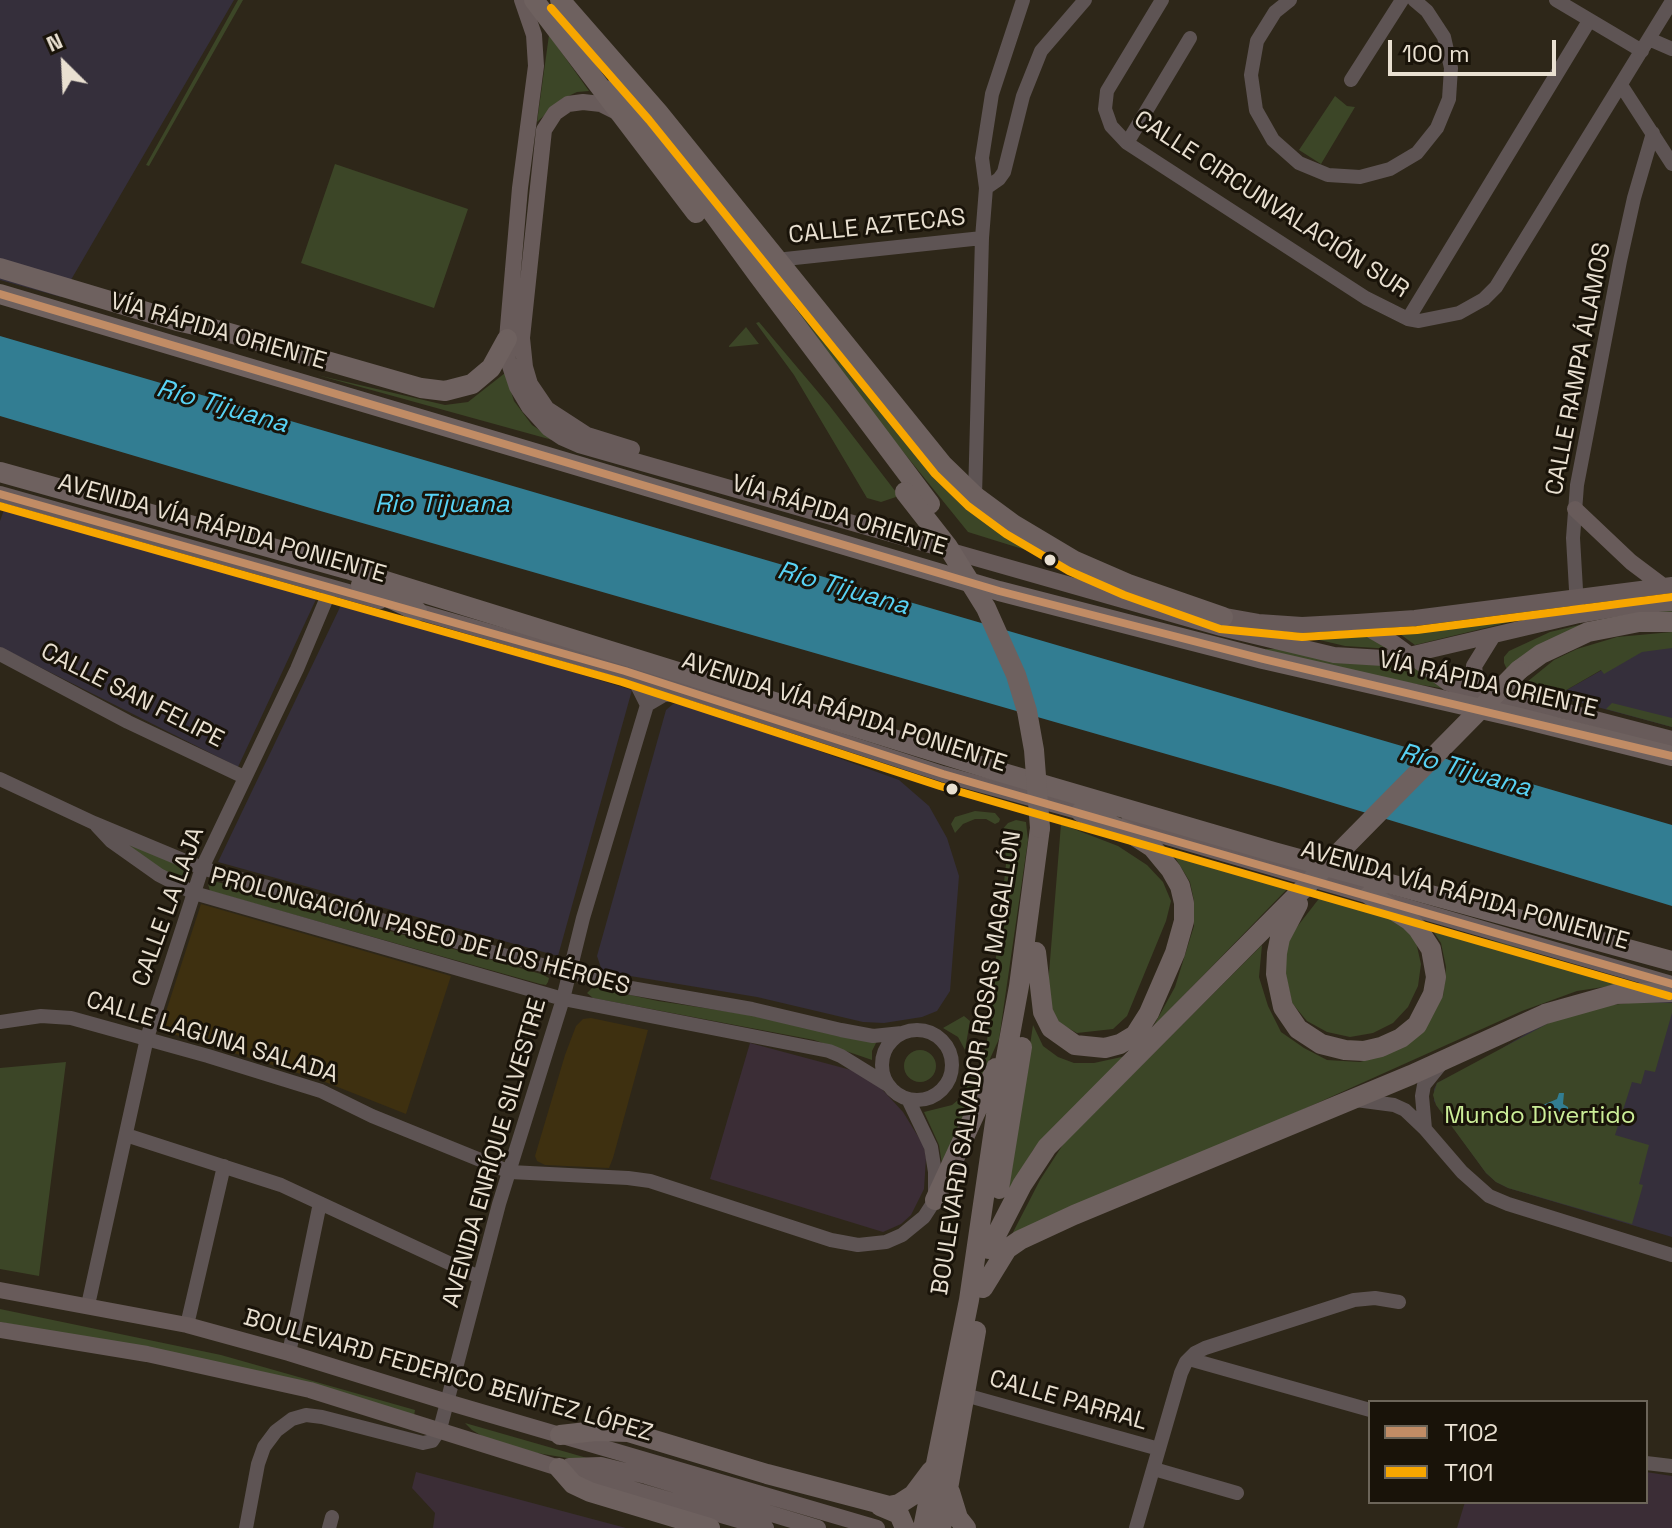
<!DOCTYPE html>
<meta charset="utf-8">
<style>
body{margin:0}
#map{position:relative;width:1672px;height:1528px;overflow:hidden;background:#2e2719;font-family:"Space Grotesk",sans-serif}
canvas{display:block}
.legend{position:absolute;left:1368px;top:1400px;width:280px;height:104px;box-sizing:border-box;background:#191309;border:2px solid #6c6559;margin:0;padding:10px 14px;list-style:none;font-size:24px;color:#e9e0d1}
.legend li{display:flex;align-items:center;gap:16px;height:40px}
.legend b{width:40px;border:2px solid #6c6559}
.north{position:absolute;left:24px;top:24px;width:80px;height:80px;-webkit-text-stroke:6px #191309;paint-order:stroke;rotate:336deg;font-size:22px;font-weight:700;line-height:32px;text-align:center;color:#e9e0d1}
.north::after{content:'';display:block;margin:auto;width:28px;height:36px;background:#e9e0d1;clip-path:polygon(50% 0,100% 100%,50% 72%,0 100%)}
.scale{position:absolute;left:1388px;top:40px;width:168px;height:36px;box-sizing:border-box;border:4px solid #e9e0d1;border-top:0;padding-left:10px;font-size:24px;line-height:28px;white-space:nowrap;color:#e9e0d1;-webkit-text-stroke:6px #191309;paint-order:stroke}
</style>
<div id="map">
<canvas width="1672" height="1528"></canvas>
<ul class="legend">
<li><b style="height:10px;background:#c18c65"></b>T102</li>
<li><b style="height:10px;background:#f7a600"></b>T101</li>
</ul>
<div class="north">N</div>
<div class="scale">100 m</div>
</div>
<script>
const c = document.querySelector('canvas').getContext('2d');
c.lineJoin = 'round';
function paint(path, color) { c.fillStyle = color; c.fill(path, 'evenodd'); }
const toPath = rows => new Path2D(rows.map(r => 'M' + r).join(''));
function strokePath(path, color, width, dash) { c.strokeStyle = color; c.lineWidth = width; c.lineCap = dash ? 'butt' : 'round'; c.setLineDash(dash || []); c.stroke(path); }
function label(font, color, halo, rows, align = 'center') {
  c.font = font + ' "Space Grotesk",sans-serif'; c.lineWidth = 6; c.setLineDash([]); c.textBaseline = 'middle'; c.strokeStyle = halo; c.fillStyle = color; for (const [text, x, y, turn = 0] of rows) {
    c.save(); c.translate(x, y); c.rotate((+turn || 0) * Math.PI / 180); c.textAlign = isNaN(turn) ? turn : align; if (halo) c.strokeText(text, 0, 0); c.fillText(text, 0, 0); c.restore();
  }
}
const commercial = toPath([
 [0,0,234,0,61,297,0,280],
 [5,507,318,595,238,767,0,647,0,521],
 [342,603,632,690,558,956,218,862],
 [1672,644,1672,727,1556,696,1639,649],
 [684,702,899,780,929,806,947,838,959,876,950,991,937,1011,922,1017,884,1023,863,1022,757,997,606,972,601,968,597,956,666,710,673,704],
 [1672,1000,1672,1237,1508,1188,1496,1182,1486,1173,1434,1101,1434,1089,1437,1083,1485,1059,1535,1028,1596,1007]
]);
const industrial = toPath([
 [750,1043,851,1070,868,1077,880,1087,903,1112,924,1146,926,1158,924,1189,911,1215,901,1224,883,1232,710,1179],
 [416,1472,626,1528,433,1528,435,1513,412,1488],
 [1646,1472,1672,1476,1672,1528,1457,1528,1465,1502,1646,1502]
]);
const built = toPath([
 [201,904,451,976,406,1114,320,1080,160,1030],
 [591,1018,648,1030,613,1158,609,1168,545,1165,537,1161,535,1156,565,1055,576,1026,583,1019]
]);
const green = toPath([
 [238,0,243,0,149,166,146,165],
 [549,35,589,91,577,92,562,99,537,122],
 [1335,96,1347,106,1355,107,1321,164,1299,150],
 [335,164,468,209,434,308,301,263],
 [754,255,795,297,951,487,1029,551,968,532,795,318],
 [759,322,829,405,899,496,881,502,867,498,794,375,756,323],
 [746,327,759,344,729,347,729,346],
 [505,373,514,401,532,425,556,441,317,375,445,405,468,402],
 [1672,610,1672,615,1631,617,1509,674,1504,663,1504,657,1509,651,1550,632,1629,613],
 [1547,613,1415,645,1400,634,1424,628],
 [1672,632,1672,648,1642,652,1604,674,1601,670,1556,696,1543,684,1522,686,1554,660,1577,649,1617,637],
 [1368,636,1392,649,1345,646,1311,638],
 [1261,649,1281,649,1377,665,1411,665,1453,690,1397,681],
 [1612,703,1672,718,1672,727,1606,709],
 [975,811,995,813,1000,819,999,822,995,824,986,819,975,819,963,824,955,833,951,824,955,817],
 [1016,820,1026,822,1028,840,999,1039,942,1164,939,1145,924,1112,952,1105,958,1100,982,1059,987,1041,1006,864,1005,837,1001,831,1008,823],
 [1061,824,1118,846,1147,865,1163,882,1171,901,1166,921,1127,1016,1113,1029,1077,1033,1059,1023,1047,998],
 [117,838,191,869,190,874,184,881,178,881],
 [1173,854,1292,884,1153,1027,1175,987,1194,926,1194,901,1190,882],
 [214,881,541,974,549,978,548,982,546,985,540,984,210,891,208,884],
 [1321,896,1388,909,1405,923,1416,942,1421,964,1418,986,1408,1007,1393,1023,1373,1033,1350,1037,1327,1032,1307,1021,1292,1003,1282,958,1290,936],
 [1431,928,1508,944,1623,984,1577,991,1522,1011,1008,1242,1040,1180,1064,1143,1262,945,1259,977,1268,1006,1281,1032,1304,1048,1327,1060,1360,1062,1381,1056,1443,996,1446,967,1441,943],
 [593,987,658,1001,744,1014,877,1041,872,1051,872,1060,814,1040,593,998,587,993],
 [1636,1002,1672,1003,1672,1013,1655,1072,1645,1070,1641,1084,1632,1082,1615,1135,1649,1145,1639,1184,1643,1185,1632,1224,1508,1188,1496,1182,1486,1173,1436,1105,1433,1095,1437,1083,1560,1017,1596,1007],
 [964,1016,970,1021,965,1050,958,1037,943,1028],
 [1033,1025,1043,1046,1058,1057,1074,1063,1094,1063,1126,1056,1033,1150,1008,1193],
 '904 1066a16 16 0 1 1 32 0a16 16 0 1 1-32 0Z',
 [66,1062,39,1276,0,1269,0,1068],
 [0,1309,221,1355,415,1410,414,1416,155,1352,0,1322],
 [465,1423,615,1466,519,1450,492,1442,472,1430]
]);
const water = toPath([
 [0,336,1672,825,1672,906,1281,787,317,510,0,416],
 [1559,1093,1564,1093,1563,1104,1568,1107,1568,1120,1564,1122,1549,1120,1540,1115,1543,1105,1557,1099]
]);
const minor = toPath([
 [1162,0,1107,91,1105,109,1111,126,1127,143,1366,298,1408,319,1419,321,1459,313,1484,299,1496,287,1672,1],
 [1290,0,1275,12,1257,41,1251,75,1256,110,1273,140,1299,163,1328,175,1360,177,1390,169,1417,153,1437,128,1449,99,1451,68,1444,37,1427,11,1414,0],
 [1556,0,1642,51],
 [1649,39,1672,49],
 [1351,80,1402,0],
 [1621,85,1672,164],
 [1127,143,1190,38],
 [986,188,999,179,1004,172,1023,96,1041,51,1085,0],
 [776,260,982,238],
 [1408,319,1589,21],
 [975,496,982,238,986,188,982,158,992,94,1023,0],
 [1577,607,1573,538,1577,485,1620,261,1634,198,1653,133],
 [0,654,128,722,244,777],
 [647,705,664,695,688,693],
 [0,779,94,823,202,868,492,952,631,988,752,1009,841,1030,873,1036,902,1033],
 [97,826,111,841,159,875,194,893,563,999,829,1051,841,1056,888,1085],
 [0,1022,41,1016,71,1018,208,1056,321,1091,372,1116,510,1172,628,1178,650,1181,831,1240,858,1245,886,1242,902,1235,924,1217,935,1200,935,1172,931,1147,908,1099],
 '882 1065a35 35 0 1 1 70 0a35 35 0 1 1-70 0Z',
 [1356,1100,1394,1105,1405,1110,1425,1129,1462,1172,1489,1196,1508,1204,1672,1255],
 [1425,1129,1422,1096,1424,1085,1441,1064],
 [126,1135,281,1185,479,1277],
 [88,1305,147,1038,202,868,297,669,331,588],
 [187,1325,224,1166],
 [289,1353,320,1203],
 [1189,1359,1370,1410],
 [965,1395,1159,1449],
 [1646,1463,1672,1466],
 [1154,1469,1237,1493],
 [246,1528,258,1464,264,1447,276,1431,292,1419,306,1415,322,1417,423,1443,432,1441,440,1429,499,1204,563,999,583,918,647,705,635,681,625,671],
 [329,1528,332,1517],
 [1136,1528,1181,1373,1186,1362,1195,1353,1205,1348,1354,1300,1375,1298,1399,1302]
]);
const major = toPath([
 [522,0,534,35,536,66,520,188,507,339,508,360,517,387,529,407,548,428,563,438,579,445,1221,628,1334,655,1383,658,1409,655,1579,615,1631,606,1672,603],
 [619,113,601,104,583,102,568,104,555,113,544,130,522,338,525,367,530,384,547,409,587,435,632,449],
 [0,494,380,601],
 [1575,509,1631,562,1663,586],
 [406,608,625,671,943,774,1092,815],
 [1213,614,1258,622,1302,625,1357,622,1415,618,1672,585],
 [1357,622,1395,644,1448,683,1465,689,1564,711,1672,739],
 [1483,694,1476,682,1474,666,1492,637],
 [1126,825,1672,984],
 [0,1290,187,1325,289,1353,447,1402,877,1528],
 [0,1330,147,1354,310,1390,559,1468,766,1528],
 [569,1466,601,1465,646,1476,818,1528]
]);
const highway = toPath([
 [534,0,696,213],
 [560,0,658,112,943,465,975,496,1013,524,1075,561,1128,584,1223,617],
 [618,83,758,275,930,504],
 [0,268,177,321,226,332,421,388,445,391,472,384,491,368,507,339],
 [0,294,999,591,1263,659,1516,717,1672,756],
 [0,472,347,569,990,769,1274,852,1672,961],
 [361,585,417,611],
 [1519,670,1541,654,1588,632,1639,622,1672,622],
 [1298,904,1280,938,1277,953,1276,974,1283,1007,1298,1029,1321,1044,1345,1050,1364,1051,1381,1047,1401,1038,1417,1025,1433,994,1436,977,1431,949,1418,929,1409,920,1370,895],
 [1036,952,1043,1012,1051,1028,1075,1045,1105,1048,1120,1044,1135,1035,1149,1013,1175,953,1184,921,1184,903,1180,886,1171,870,1152,847,1132,834,1081,812],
 [999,1189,1022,1047],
 [935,1200,996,1068],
 [989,1249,1022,1185,1047,1147,1309,883],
 [983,1288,1007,1249,1020,1240,1074,1215,1411,1075,1545,1014,1616,994,1672,992],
 [560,1435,596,1431,628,1432,767,1474,889,1506,899,1504,913,1495,931,1471],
 [559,1468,573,1484,590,1492,710,1528],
 [950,1492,958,1518,966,1528],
 [880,1506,899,1514,905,1528],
 [923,1528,969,1300,999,1095,1019,986,1040,828],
 [941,1528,976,1331]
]);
const highwayBridge = toPath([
 [905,492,948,547,986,608,1016,675,1027,711,1034,750,1040,828],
 [1309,883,1519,670]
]);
const bus1 = toPath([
 [0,294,999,591,1263,659,1672,756],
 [0,494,625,671,943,774,1672,984]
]);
const bus2 = toPath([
 [551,8,649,120,935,474,968,506,1006,534,1069,571,1124,595,1220,629,1302,637,1417,630,1672,597],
 [0,506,622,682,940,786,1669,996]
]);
const markers = [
 [1050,560,7,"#e9e0d1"],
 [952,789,7,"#e9e0d1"]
];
const streetNames = [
 ["CALLE CIRCUNVALACIÓN SUR",1271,205,33],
 ["CALLE AZTECAS",877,227,-6],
 ["VÍA RÁPIDA ORIENTE",218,332,16],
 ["CALLE RAMPA ÁLAMOS",1579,369,-79],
 ["VÍA RÁPIDA ORIENTE",839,516,17],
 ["AVENIDA VÍA RÁPIDA PONIENTE",222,529,16],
 ["VÍA RÁPIDA ORIENTE",1488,685,13],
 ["CALLE SAN FELIPE",132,696,27],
 ["AVENIDA VÍA RÁPIDA PONIENTE",844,713,18],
 ["AVENIDA VÍA RÁPIDA PONIENTE",1465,896,16],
 ["CALLE LA LAJA",169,907,-70],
 ["PROLONGACIÓN PASEO DE LOS HÉROES",420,932,15],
 ["CALLE LAGUNA SALADA",212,1038,17],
 ["BOULEVARD SALVADOR ROSAS MAGALLÓN",977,1063,-81],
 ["AVENIDA ENRÍQUE SILVESTRE",495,1153,-74],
 ["BOULEVARD FEDERICO BENÍTEZ LÓPEZ",448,1376,16],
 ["CALLE PARRAL",1068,1401,16]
];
const parkNames = [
 ["Mundo Divertido",1540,1116]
];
const waterNames = [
 ["Río Tijuana",222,407,16],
 ["Rio Tijuana",442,505],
 ["Río Tijuana",843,589,16],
 ["Río Tijuana",1465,771,16]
];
paint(commercial, '#352f3b');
paint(industrial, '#3b2d36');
paint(built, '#3e3010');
paint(green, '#3c4627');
paint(water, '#327d92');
strokePath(minor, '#5e5454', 14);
strokePath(major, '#685b5a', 16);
strokePath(highway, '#6e615f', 20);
strokePath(highwayBridge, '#6e615f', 20);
strokePath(bus1, '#c18c65', 8);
strokePath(bus2, '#f7a600', 8);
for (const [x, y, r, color] of markers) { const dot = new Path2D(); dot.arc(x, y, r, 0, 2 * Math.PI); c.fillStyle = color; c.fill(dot); strokePath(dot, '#191309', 3); }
label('24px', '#e9e0d1', '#191309', streetNames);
label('24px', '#ccee98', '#191309', parkNames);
label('italic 26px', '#58d2f4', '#191309', waterNames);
</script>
